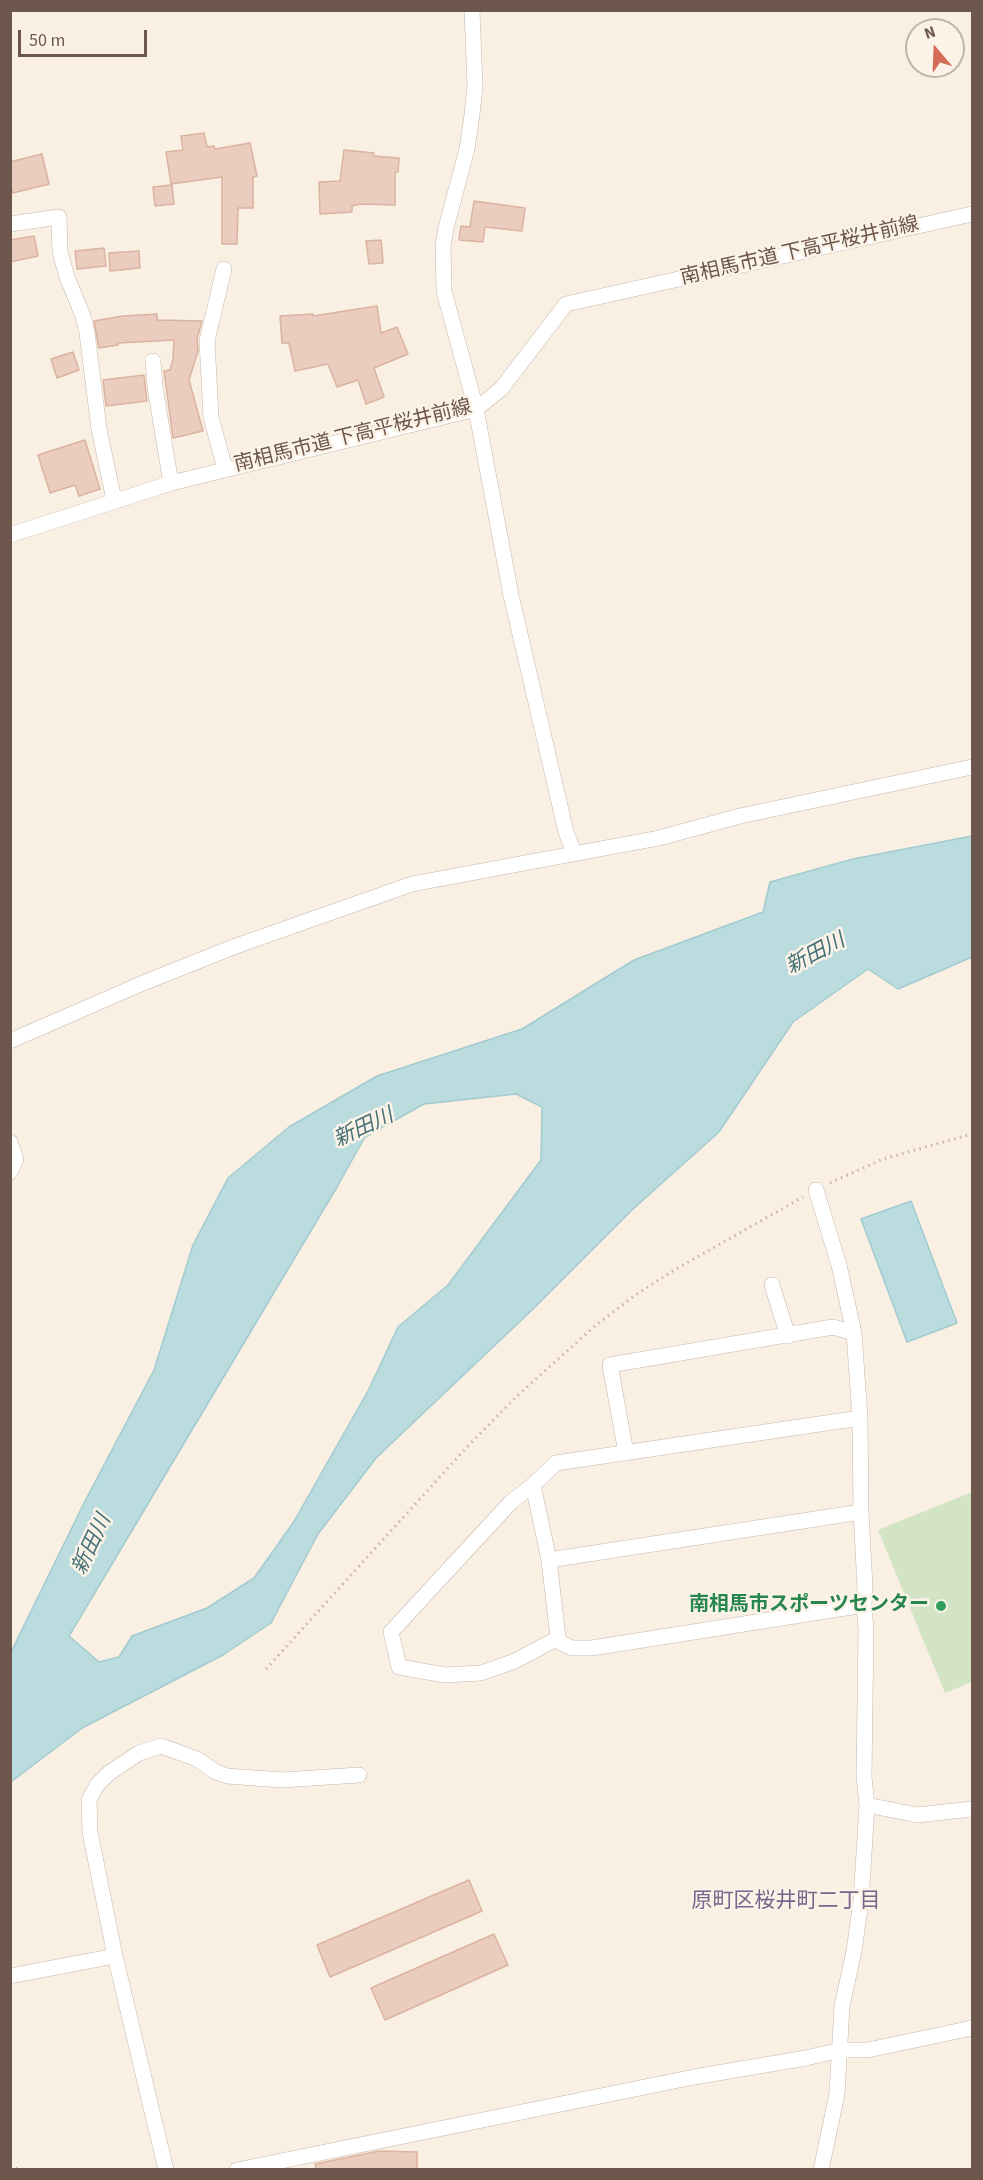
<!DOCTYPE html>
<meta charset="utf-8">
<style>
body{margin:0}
#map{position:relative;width:983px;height:2180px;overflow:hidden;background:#f9efe3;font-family:"Source Sans 3",sans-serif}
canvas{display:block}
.frame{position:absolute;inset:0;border:12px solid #6d564c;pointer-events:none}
.north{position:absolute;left:905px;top:18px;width:60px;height:60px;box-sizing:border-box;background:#fcf3e8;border:2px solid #c3b4aa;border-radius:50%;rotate:341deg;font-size:16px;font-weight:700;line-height:24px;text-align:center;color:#6d564c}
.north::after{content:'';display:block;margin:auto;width:21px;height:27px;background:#d46c57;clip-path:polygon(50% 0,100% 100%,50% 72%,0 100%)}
.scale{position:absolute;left:18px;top:30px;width:129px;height:27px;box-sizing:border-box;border:3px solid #6d564c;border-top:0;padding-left:8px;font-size:18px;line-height:21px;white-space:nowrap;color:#6d564c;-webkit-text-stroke:4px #fcf3e8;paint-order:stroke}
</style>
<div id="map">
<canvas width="983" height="2180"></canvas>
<div class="frame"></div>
<div class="north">N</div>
<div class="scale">50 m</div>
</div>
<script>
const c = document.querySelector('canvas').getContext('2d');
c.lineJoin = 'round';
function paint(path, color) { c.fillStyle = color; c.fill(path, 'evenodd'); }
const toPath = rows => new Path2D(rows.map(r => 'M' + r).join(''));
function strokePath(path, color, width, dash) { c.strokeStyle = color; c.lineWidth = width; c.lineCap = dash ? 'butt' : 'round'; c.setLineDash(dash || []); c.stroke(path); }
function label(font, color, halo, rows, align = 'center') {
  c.font = font + ' "Source Sans 3","Noto Sans JP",sans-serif'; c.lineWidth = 5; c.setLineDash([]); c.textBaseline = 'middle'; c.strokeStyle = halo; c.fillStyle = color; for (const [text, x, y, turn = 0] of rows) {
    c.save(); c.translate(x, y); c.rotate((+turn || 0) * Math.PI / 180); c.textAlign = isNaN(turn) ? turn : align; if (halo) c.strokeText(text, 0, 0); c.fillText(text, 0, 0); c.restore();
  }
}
const green = toPath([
 [972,1492,972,1682,945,1693,878,1530]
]);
const water = toPath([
 [972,836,972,957,898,989,868,969,793,1022,719,1132,633,1209,532,1310,376,1458,318,1534,271,1623,223,1655,82,1728,11,1782,11,1652,84,1503,154,1370,193,1245,228,1178,289,1127,377,1076,522,1029,634,960,763,912,770,882,853,859,972,836],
 [516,1094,542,1107,541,1160,448,1285,398,1327,368,1391,293,1523,254,1578,207,1608,132,1636,119,1657,99,1662,69,1636,337,1187,365,1137,424,1104,516,1094],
 [911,1201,957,1323,907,1342,861,1219,911,1201]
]);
const building = toPath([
 [204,133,207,147,214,146,215,149,250,143,257,176,253,177,253,208,238,208,237,244,222,244,222,177,171,184,166,152,183,150,181,136,204,133],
 [344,150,374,153,373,156,399,158,398,172,395,172,395,205,360,204,352,206,352,212,320,214,319,182,340,181,344,150],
 [42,154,49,184,13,193,10,184,10,162,42,154],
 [172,185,174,204,155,206,153,187,172,185],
 [474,201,525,208,522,231,485,227,483,242,459,240,461,226,470,227,474,201],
 [34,236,38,256,10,262,10,240,34,236],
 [381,240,383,263,369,264,366,241,381,240],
 [104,248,106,266,77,269,75,251,104,248],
 [139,251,140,268,110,271,109,253,139,251],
 [377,306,381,333,397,327,408,354,374,368,384,397,366,404,358,380,337,387,328,364,295,371,289,343,282,343,280,316,313,314,313,316,377,306],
 [157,314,157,320,202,321,197,339,198,351,189,380,203,431,173,438,164,371,170,370,173,359,174,340,118,343,118,345,99,348,94,321,123,316,157,314],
 [73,352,79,370,57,378,51,359,73,352],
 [144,375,147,401,106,406,103,380,144,375],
 [85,440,100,489,79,496,75,485,50,493,38,455,85,440],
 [469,1880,482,1911,330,1977,317,1945,469,1880],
 [494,1934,508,1965,385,2020,371,1988,494,1934],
 [379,2151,417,2152,417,2169,316,2169,315,2164,379,2151]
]);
const path = toPath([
 [830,1183,883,1159,972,1134],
 [266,1669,466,1448,517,1396,595,1326,634,1296,676,1269,803,1197],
 [10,2167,26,2170]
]);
const street = toPath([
 [472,10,475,86,472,115,467,149,446,228,443,246,444,291,476,409,511,595,566,832,574,853],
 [10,224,59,217,60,252,67,277,83,316,87,333,99,429,114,500],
 [224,269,207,341,211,417,225,469],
 [153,361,155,387,171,483],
 [10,535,171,483,476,409,501,389,566,304,972,214],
 [10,1041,143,983,236,946,412,884,659,838,740,816,972,767],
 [10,1142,16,1159,10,1172],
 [816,1190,839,1265,854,1333,860,1418,861,1512,865,1587,864,1605,866,1629,864,1777,867,1805,861,1901,854,1951,842,2006,837,2094,821,2170],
 [772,1285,788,1336],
 [626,1453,610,1365,833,1327,854,1333],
 [533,1485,549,1560,558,1638,561,1643,572,1648,592,1648,864,1605],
 [549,1560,861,1512],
 [558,1638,515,1661,481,1673,445,1675,399,1667,391,1632,511,1502,533,1485,556,1463,860,1418],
 [867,1805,917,1815,972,1809],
 [10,1976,115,1956],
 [166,2170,115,1956,90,1832,89,1800,97,1785,109,1773,139,1753,161,1746,197,1759,214,1771,227,1776,282,1780,359,1775],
 [237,2170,694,2077,806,2058,840,2050,868,2050,972,2028]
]);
const markers = [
 [941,1606,6,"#2e9e5b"]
];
const streetNames = [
 ["南相馬市道 下高平桜井前線",800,252,-13],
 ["南相馬市道 下高平桜井前線",353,437,-14]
];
const leisureNames = [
 ["南相馬市スポーツセンター",929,1606]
];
const waterNames = [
 ["新田川",816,955,-28],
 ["新田川",364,1129,-25],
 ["新田川",93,1545,-65]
];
const neighbourhoodNames = [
 ["原町区桜井町二丁目",786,1902]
];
paint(green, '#d2e4c3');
paint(water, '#badcdf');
strokePath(water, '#a2cbd0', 1.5);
paint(building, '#eacdbe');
strokePath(building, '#dbb3a0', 1.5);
strokePath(street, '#c8b6ab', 16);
strokePath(path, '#cfb1a2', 3, [1.5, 4.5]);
strokePath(street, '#fff', 15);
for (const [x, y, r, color] of markers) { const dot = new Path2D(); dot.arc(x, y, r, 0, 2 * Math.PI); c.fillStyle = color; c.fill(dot); strokePath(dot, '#fcf3e8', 2); }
label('20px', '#6d564c', '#fcf3e8', streetNames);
label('bold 20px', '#27864d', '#fcf3e8', leisureNames, 'right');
label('italic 21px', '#467277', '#fcf3e8', waterNames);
label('21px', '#7a658a', '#fcf3e8', neighbourhoodNames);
</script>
